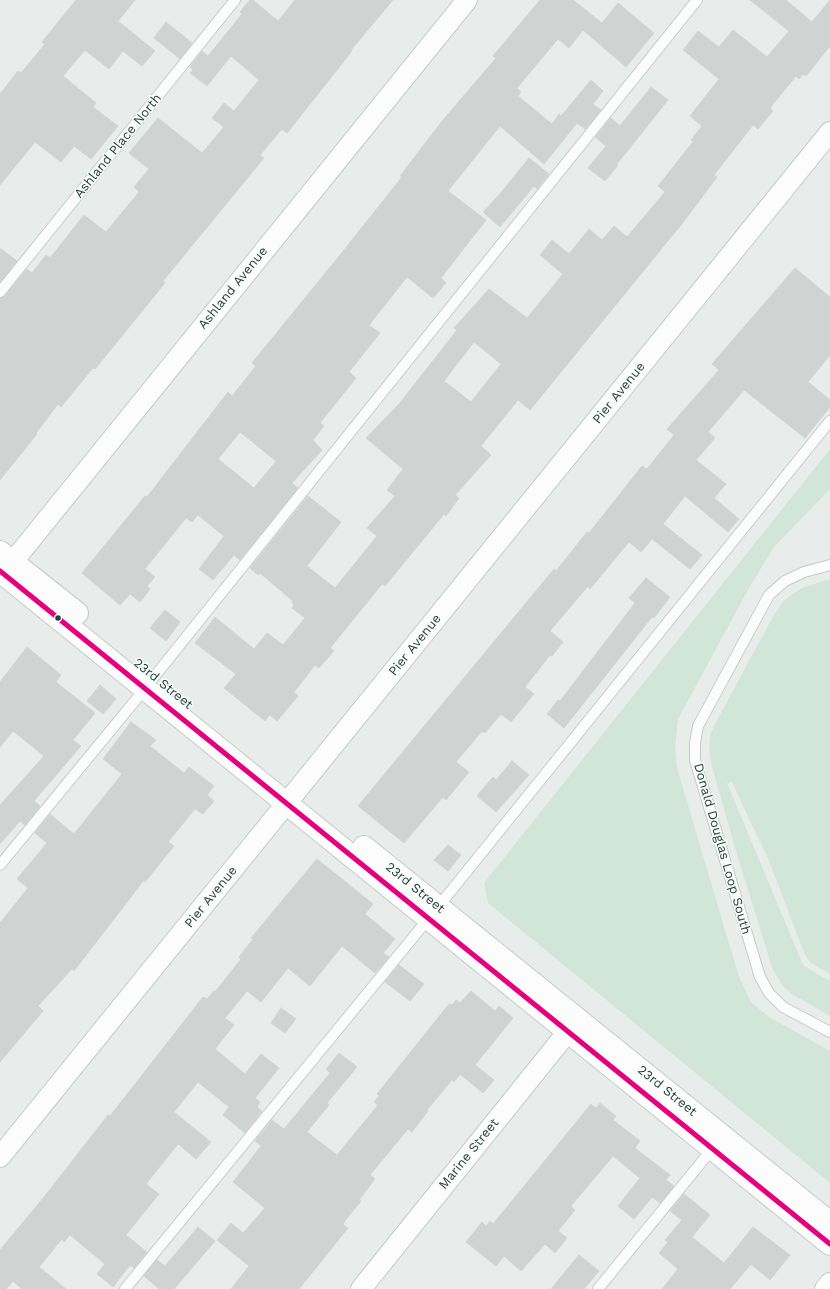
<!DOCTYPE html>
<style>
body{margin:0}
canvas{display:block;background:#e8edeb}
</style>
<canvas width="830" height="1289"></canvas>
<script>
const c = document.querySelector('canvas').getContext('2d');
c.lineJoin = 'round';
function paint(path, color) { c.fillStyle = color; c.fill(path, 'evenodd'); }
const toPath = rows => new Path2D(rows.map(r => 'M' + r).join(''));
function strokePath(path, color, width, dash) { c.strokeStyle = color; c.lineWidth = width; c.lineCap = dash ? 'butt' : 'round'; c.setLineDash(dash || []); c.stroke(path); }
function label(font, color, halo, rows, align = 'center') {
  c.font = font + ' "Work Sans",sans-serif'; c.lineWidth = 3; c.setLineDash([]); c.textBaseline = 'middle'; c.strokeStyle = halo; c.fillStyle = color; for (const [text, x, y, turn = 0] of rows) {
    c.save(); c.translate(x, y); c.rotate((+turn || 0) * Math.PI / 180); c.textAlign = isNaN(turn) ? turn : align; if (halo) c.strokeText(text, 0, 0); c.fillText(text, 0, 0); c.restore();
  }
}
const green = toPath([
 [830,449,830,489,774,547,749,588,678,719,675,749,677,768,739,977,751,1002,769,1017,830,1051,830,1183,488,903,484,883],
 [830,579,830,974,811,963,805,955,769,861,745,810,732,782,727,783,803,965,822,977,821,979,823,977,830,981,830,1016,792,994,783,986,773,970,738,858,712,767,709,747,710,735,717,720,775,613,783,602,791,595,802,588]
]);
const building = toPath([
 [76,0,135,0,118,21,155,51,142,66,123,51,109,69,85,50,63,76,96,103,93,107,118,126,91,159,74,146,61,162,35,142,0,185,0,94,18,71,21,73,45,44,42,42,76,0],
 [250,0,253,0,278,21,295,0,393,0,351,50,352,51,287,133,282,129,260,155,264,158,163,281,165,283,95,369,93,368,61,407,58,404,36,433,37,434,0,480,0,298,5,296,27,269,32,273,46,255,50,258,84,215,106,232,139,192,134,187,149,169,129,153,158,118,202,153,224,127,212,118,224,103,234,111,259,80,231,56,207,86,190,73,193,70,190,67,202,51,208,56,242,14,240,12,250,0],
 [540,0,573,0,602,23,618,3,654,33,626,67,583,30,569,48,558,39,517,88,521,92,518,96,552,124,559,114,561,116,591,80,603,91,593,104,601,110,585,129,577,123,544,164,500,126,448,191,486,220,441,278,446,283,433,298,407,277,369,325,380,333,349,372,356,378,320,423,324,426,313,440,322,450,292,483,298,488,240,560,234,555,213,580,199,569,224,536,198,515,192,522,186,518,145,569,155,577,147,586,150,589,140,602,130,594,120,605,82,573,145,496,147,497,228,392,232,396,256,366,252,363,340,255,402,177,400,176,443,120,496,58,493,56,540,0],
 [240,432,276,461,254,488,218,459,240,432],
 [750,0,786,0,812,22,830,0,830,46,806,76,803,74,799,79,796,76,770,108,773,111,758,129,753,125,714,175,717,177,685,220,530,410,518,400,481,446,491,455,455,495,459,498,446,516,444,514,385,586,382,584,330,648,334,651,319,668,315,665,294,692,298,696,277,721,270,715,265,721,224,688,236,674,195,643,215,617,254,649,267,633,283,645,305,618,292,608,294,605,292,603,293,601,260,573,258,575,250,568,308,496,341,522,307,566,335,588,377,536,367,528,395,496,387,490,403,469,366,438,399,404,457,330,454,328,489,289,527,318,563,274,540,255,552,240,569,254,589,229,602,240,614,226,627,237,665,192,658,186,693,142,691,140,702,126,690,116,719,79,683,50,698,31,719,47,733,30,767,57,789,31,750,0],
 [474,342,501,364,471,402,444,381,474,342],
 [166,22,192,43,180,59,154,38,166,22],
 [651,87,668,100,617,164,618,165,605,181,588,168,606,146,595,137,611,118,620,126,651,87],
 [529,158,549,174,537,189,534,186,500,227,483,212,499,195,529,158],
 [0,248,17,261,0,282,0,248],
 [795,268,830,297,830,355,808,382,830,400,830,407,805,438,744,390,708,432,715,438,696,460,726,484,714,498,739,519,728,532,685,496,663,524,702,555,690,569,652,539,641,552,629,542,590,589,588,586,550,631,563,642,552,656,550,655,525,687,534,694,511,722,501,714,485,733,482,731,456,762,469,772,446,800,443,797,404,843,358,806,535,592,554,569,556,571,587,532,589,533,642,466,647,469,674,435,667,429,719,370,712,364,795,268],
 [646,578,670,597,654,618,652,617,564,728,547,714,558,700,560,701,635,603,629,598,646,578],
 [165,610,180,622,166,641,150,628,165,610],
 [27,647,61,675,56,682,95,713,73,740,81,746,34,801,40,806,25,825,20,821,0,844,0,805,44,756,13,731,0,747,0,682,27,647],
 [100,685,116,699,103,714,87,701,100,685],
 [131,722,156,740,150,746,184,773,189,767,214,786,207,795,214,801,203,814,195,809,168,842,174,846,145,882,144,880,74,971,72,969,38,1006,43,1011,0,1062,0,923,28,888,17,879,47,843,35,833,50,814,74,834,122,774,103,759,131,722],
 [512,761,529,775,496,812,477,796,493,777,496,780,512,761],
 [448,845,461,855,448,871,434,860,448,845],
 [317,859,373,904,365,914,395,939,383,953,389,957,375,973,342,946,310,986,288,968,261,1002,247,991,225,1018,234,1025,215,1049,245,1074,261,1054,279,1068,255,1098,260,1102,257,1107,262,1111,245,1133,223,1115,229,1107,198,1082,174,1112,211,1142,196,1159,178,1144,146,1184,159,1194,126,1235,147,1252,134,1268,130,1265,113,1287,97,1274,105,1264,70,1235,64,1242,62,1239,39,1267,66,1289,22,1289,13,1281,6,1289,0,1289,0,1250,44,1197,108,1115,110,1116,203,997,207,999,214,991,215,992,241,959,239,957,253,939,251,938,317,859],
 [399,965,424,984,410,1001,385,982,399,965],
 [471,991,495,1011,499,1006,513,1018,475,1065,494,1080,483,1093,460,1074,454,1082,452,1080,427,1110,428,1111,412,1132,408,1129,370,1175,375,1179,359,1200,361,1201,344,1222,343,1225,348,1228,299,1289,231,1289,249,1266,217,1240,231,1223,243,1233,265,1208,233,1182,261,1146,255,1141,272,1120,284,1129,330,1073,326,1069,339,1053,357,1067,327,1103,329,1105,307,1132,337,1155,378,1105,374,1102,379,1096,377,1094,449,1004,452,1005,456,1000,460,1003,471,991],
 [281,1008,296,1019,285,1033,271,1023,281,1008],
 [600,1103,616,1116,613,1120,640,1141,635,1148,670,1175,666,1180,674,1186,660,1203,652,1197,634,1219,618,1206,640,1178,613,1156,571,1206,575,1210,558,1231,567,1238,555,1253,545,1244,521,1271,504,1256,496,1266,466,1242,482,1222,486,1226,490,1221,493,1224,591,1104,596,1108,600,1103],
 [684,1194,710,1215,692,1237,724,1263,753,1227,790,1255,770,1280,751,1264,730,1289,662,1289,678,1269,659,1253,668,1242,665,1240,682,1220,670,1211,684,1194],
 [198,1227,215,1241,174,1289,159,1289,144,1276,157,1260,165,1266,198,1227],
 [579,1255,599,1271,584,1289,551,1289,579,1255]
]);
const service = toPath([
 [0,292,235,0],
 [830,565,804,572,785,581,769,595,698,726,695,743,695,760,760,977,769,993,783,1007,830,1032],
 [0,865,134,702,697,0],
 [125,1289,438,907,830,421],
 [598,1289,713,1148]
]);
const minor = toPath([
 [3,574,467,0],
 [0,1157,830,132],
 [361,1289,578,1019],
 [825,1289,830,1283]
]);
const tertiary = toPath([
 [0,552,77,613],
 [0,571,830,1244],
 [364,847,830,1223]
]);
const bus1 = toPath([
 [0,571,830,1244]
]);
const markers = [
 [58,618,3.5,"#24423a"]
];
const streetNames = [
 ["Ashland Place North",118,146,-51],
 ["Ashland Avenue",233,288,-51],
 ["Pier Avenue",619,393,-51],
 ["Pier Avenue",415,645,-51],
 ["23rd Street",163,684,39],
 ["Donald Douglas Loop South",722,849,74],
 ["23rd Street",415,888,39],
 ["Pier Avenue",211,897,-51],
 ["23rd Street",667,1091,39],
 ["Marine Street",469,1154,-51]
];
paint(green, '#d1e6d8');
paint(building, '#cfd4d2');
strokePath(building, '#d1d6d4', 1);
strokePath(service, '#c5cac8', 12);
strokePath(minor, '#c5cac8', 22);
strokePath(tertiary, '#c5cac8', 24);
strokePath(service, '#fcfcfc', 10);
strokePath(minor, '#fcfcfc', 20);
strokePath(tertiary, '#fcfcfc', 22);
strokePath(bus1, '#e5007d', 5);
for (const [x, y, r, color] of markers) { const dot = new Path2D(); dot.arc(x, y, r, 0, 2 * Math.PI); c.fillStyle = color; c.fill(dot); strokePath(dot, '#f7fbf9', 1.5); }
label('13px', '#24423a', '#f7fbf9', streetNames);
</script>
